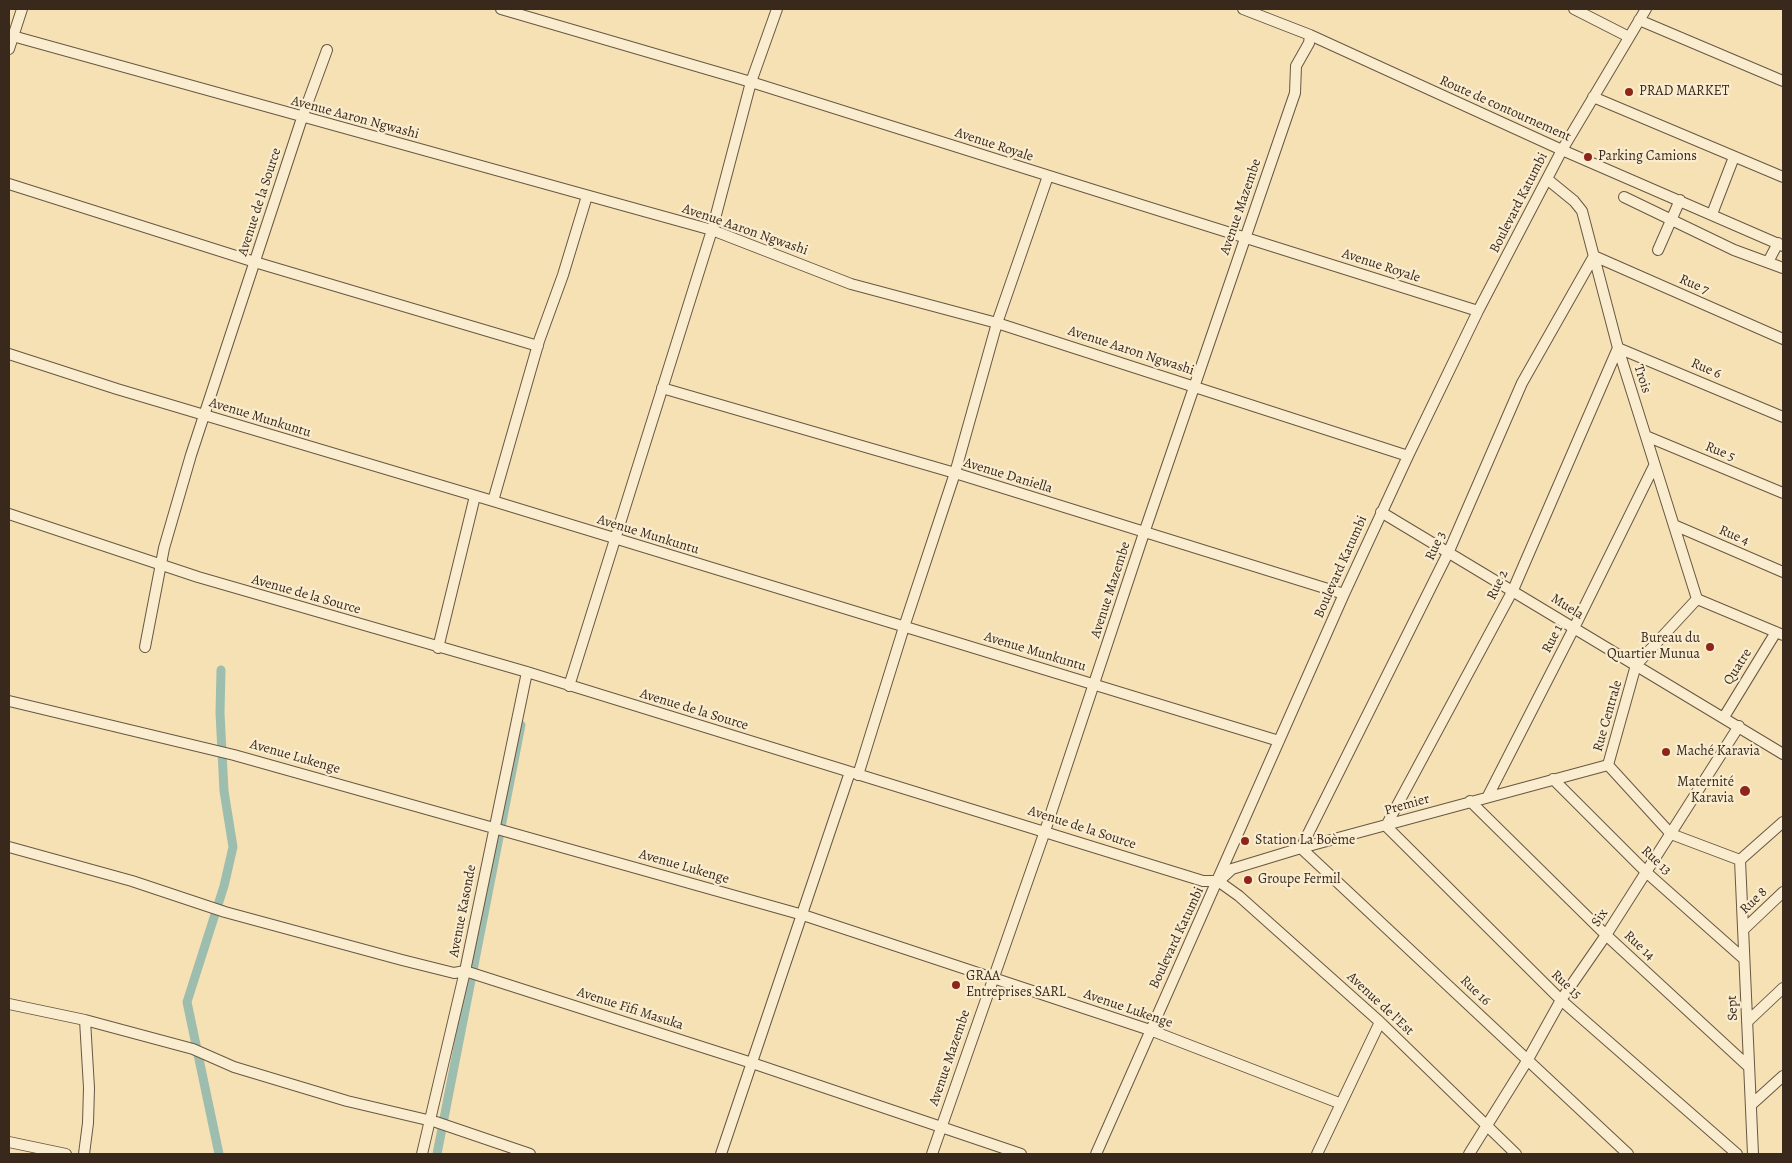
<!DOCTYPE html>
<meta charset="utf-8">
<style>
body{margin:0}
#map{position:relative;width:1792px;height:1163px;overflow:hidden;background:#f6e1b5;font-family:Alegreya,serif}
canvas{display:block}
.frame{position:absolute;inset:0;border:10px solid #39291d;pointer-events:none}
</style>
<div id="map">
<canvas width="1792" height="1163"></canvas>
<div class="frame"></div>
</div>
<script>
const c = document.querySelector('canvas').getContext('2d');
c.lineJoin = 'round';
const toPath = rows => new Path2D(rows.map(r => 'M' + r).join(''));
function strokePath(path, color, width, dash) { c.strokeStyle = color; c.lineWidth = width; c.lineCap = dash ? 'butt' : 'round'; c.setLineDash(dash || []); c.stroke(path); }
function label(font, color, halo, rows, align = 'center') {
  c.font = font + ' Alegreya,serif'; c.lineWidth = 4.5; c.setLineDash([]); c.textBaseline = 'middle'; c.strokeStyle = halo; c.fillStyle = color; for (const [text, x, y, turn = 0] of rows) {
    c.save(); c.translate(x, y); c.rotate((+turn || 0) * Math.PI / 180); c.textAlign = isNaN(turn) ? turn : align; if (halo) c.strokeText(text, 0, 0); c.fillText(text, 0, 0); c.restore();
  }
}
const canal = toPath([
 [219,1154,187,1002,224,886,233,847,224,791,220,713,221,670],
 [437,1154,521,725]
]);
const minor = toPath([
 [501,9,751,82,1478,311],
 [1243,9,1310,35,1562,150,1783,246],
 [1574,9,1629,37],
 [1639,20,1783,81],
 [9,35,712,230,851,284,997,323,1408,456],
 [9,49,22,9],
 [1593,97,1783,177],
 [1547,179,1574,201,1582,211,1618,348,1697,599],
 [9,184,258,263,538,346],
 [1624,197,1734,250,1783,268],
 [1712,214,1734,157],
 [1658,250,1680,200],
 [1768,262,1778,243],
 [9,354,117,389,493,501,1279,741],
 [662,388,955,473,1344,594],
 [1646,436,1783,493],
 [493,501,539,341,563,275,587,196],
 [1381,512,1783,754],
 [9,514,198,577,527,672,1203,881,1218,881],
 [1674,525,1783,572],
 [1783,635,1697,599,1636,665,1608,765,1671,834,1740,860,1783,822],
 [145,647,164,548,191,455,302,118,327,50],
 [438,648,475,496],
 [569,686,712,230,751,82,777,9],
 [9,701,234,755,803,915,1150,1030,1339,1103],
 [1724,717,1776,632],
 [858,775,904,627,955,473,997,323,1048,176],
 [1553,779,1646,872,1744,959],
 [1488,796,1574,628,1654,466],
 [1470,801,1606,935,1749,1067],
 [9,847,132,881,225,912,402,960,454,973,465,971,752,1063,1021,1154],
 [1740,860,1753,1154],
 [1220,880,1232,869,1301,848,1608,765],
 [1218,881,1239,896,1380,1022,1516,1154],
 [1743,930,1783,892],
 [9,1004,85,1020,193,1049,234,1067,347,1101,436,1122,530,1154],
 [1747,1022,1783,988],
 [1751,1105,1783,1076],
 [9,1142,66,1154],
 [84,1154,88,1123,89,1088,85,1020],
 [422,1154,465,971,527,672],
 [721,1154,850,772],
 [932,1154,1045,831,1144,533,1295,93,1296,66,1309,43,1310,35],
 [1096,1154,1344,594,1408,456,1478,311,1562,150,1646,9],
 [1317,1154,1380,1022],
 [1469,1154,1527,1061,1561,1000,1606,935,1739,726],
 [1628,1154,1301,848,1449,551,1522,383,1594,256,1783,339],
 [1737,1154,1561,1000,1386,826,1513,590,1618,348,1783,417]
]);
const markers = [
 [1629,92,5,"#8f2418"],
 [1588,157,5,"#8f2418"],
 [1710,647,5,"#8f2418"],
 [1666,752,5,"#8f2418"],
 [1745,791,6,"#8f2418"],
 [1245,841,5,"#8f2418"],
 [1248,880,5,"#8f2418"],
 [956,985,5,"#8f2418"]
];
const poiNames = [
 ["PRAD MARKET",1639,92],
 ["Parking Camions",1598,157],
 ["Bureau du",1700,639,"right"],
 ["Quartier Munua",1700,655,"right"],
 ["Maché Karavia",1676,752],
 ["Maternité",1734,783,"right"],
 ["Karavia",1734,799,"right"],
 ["Station La Boème",1255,841],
 ["Groupe Fermil",1258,880],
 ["GRAA",966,977],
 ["Entreprises SARL",966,993]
];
const streetNames = [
 ["Route de contournement",1505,109,24],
 ["Avenue Aaron Ngwashi",355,118,15],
 ["Avenue Royale",994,145,18],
 ["Avenue de la Source",260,202,-72],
 ["Boulevard Katumbi",1519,203,-63],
 ["Avenue Mazembe",1241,207,-71],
 ["Avenue Aaron Ngwashi",745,230,19],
 ["Avenue Royale",1381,266,18],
 ["Rue 7",1694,285,24],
 ["Avenue Aaron Ngwashi",1131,351,18],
 ["Rue 6",1706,369,23],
 ["Trois",1642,379,72],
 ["Avenue Munkuntu",260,418,17],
 ["Rue 5",1720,452,22],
 ["Avenue Daniella",1008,476,17],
 ["Avenue Munkuntu",648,535,17],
 ["Rue 4",1734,536,23],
 ["Rue 3",1436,546,-65],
 ["Boulevard Katumbi",1341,567,-66],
 ["Rue 2",1498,585,-64],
 ["Avenue Mazembe",1111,590,-72],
 ["Avenue de la Source",306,595,16],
 ["Muela",1567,607,32],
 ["Rue 1",1553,639,-63],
 ["Avenue Munkuntu",1035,652,17],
 ["Quatre",1738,667,-58],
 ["Avenue de la Source",694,710,17],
 ["Rue Centrale",1608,716,-74],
 ["Avenue Lukenge",295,757,16],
 ["Premier",1407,805,-16],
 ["Avenue de la Source",1082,828,18],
 ["Rue 13",1656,861,43],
 ["Avenue Lukenge",684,867,16],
 ["Rue 8",1754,901,-44],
 ["Avenue Kasonde",463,911,-79],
 ["Six",1600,918,-57],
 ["Boulevard Katumbi",1177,938,-65],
 ["Rue 14",1639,946,43],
 ["Rue 15",1566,985,43],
 ["Rue 16",1475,991,44],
 ["Avenue de l'Est",1380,1004,43],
 ["Sept",1733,1008,-93],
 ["Avenue Fifi Masuka",630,1009,18],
 ["Avenue Lukenge",1128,1009,19],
 ["Avenue Mazembe",950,1058,-71]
];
strokePath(canal, '#9dbeae', 9);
strokePath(minor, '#685743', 12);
strokePath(minor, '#f9eccf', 10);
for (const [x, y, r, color] of markers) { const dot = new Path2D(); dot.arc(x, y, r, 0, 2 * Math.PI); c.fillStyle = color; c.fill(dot); strokePath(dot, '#f9eccf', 2); }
label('14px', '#39291d', '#f9eccf', poiNames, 'left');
label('14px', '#39291d', '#f9eccf', streetNames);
</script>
